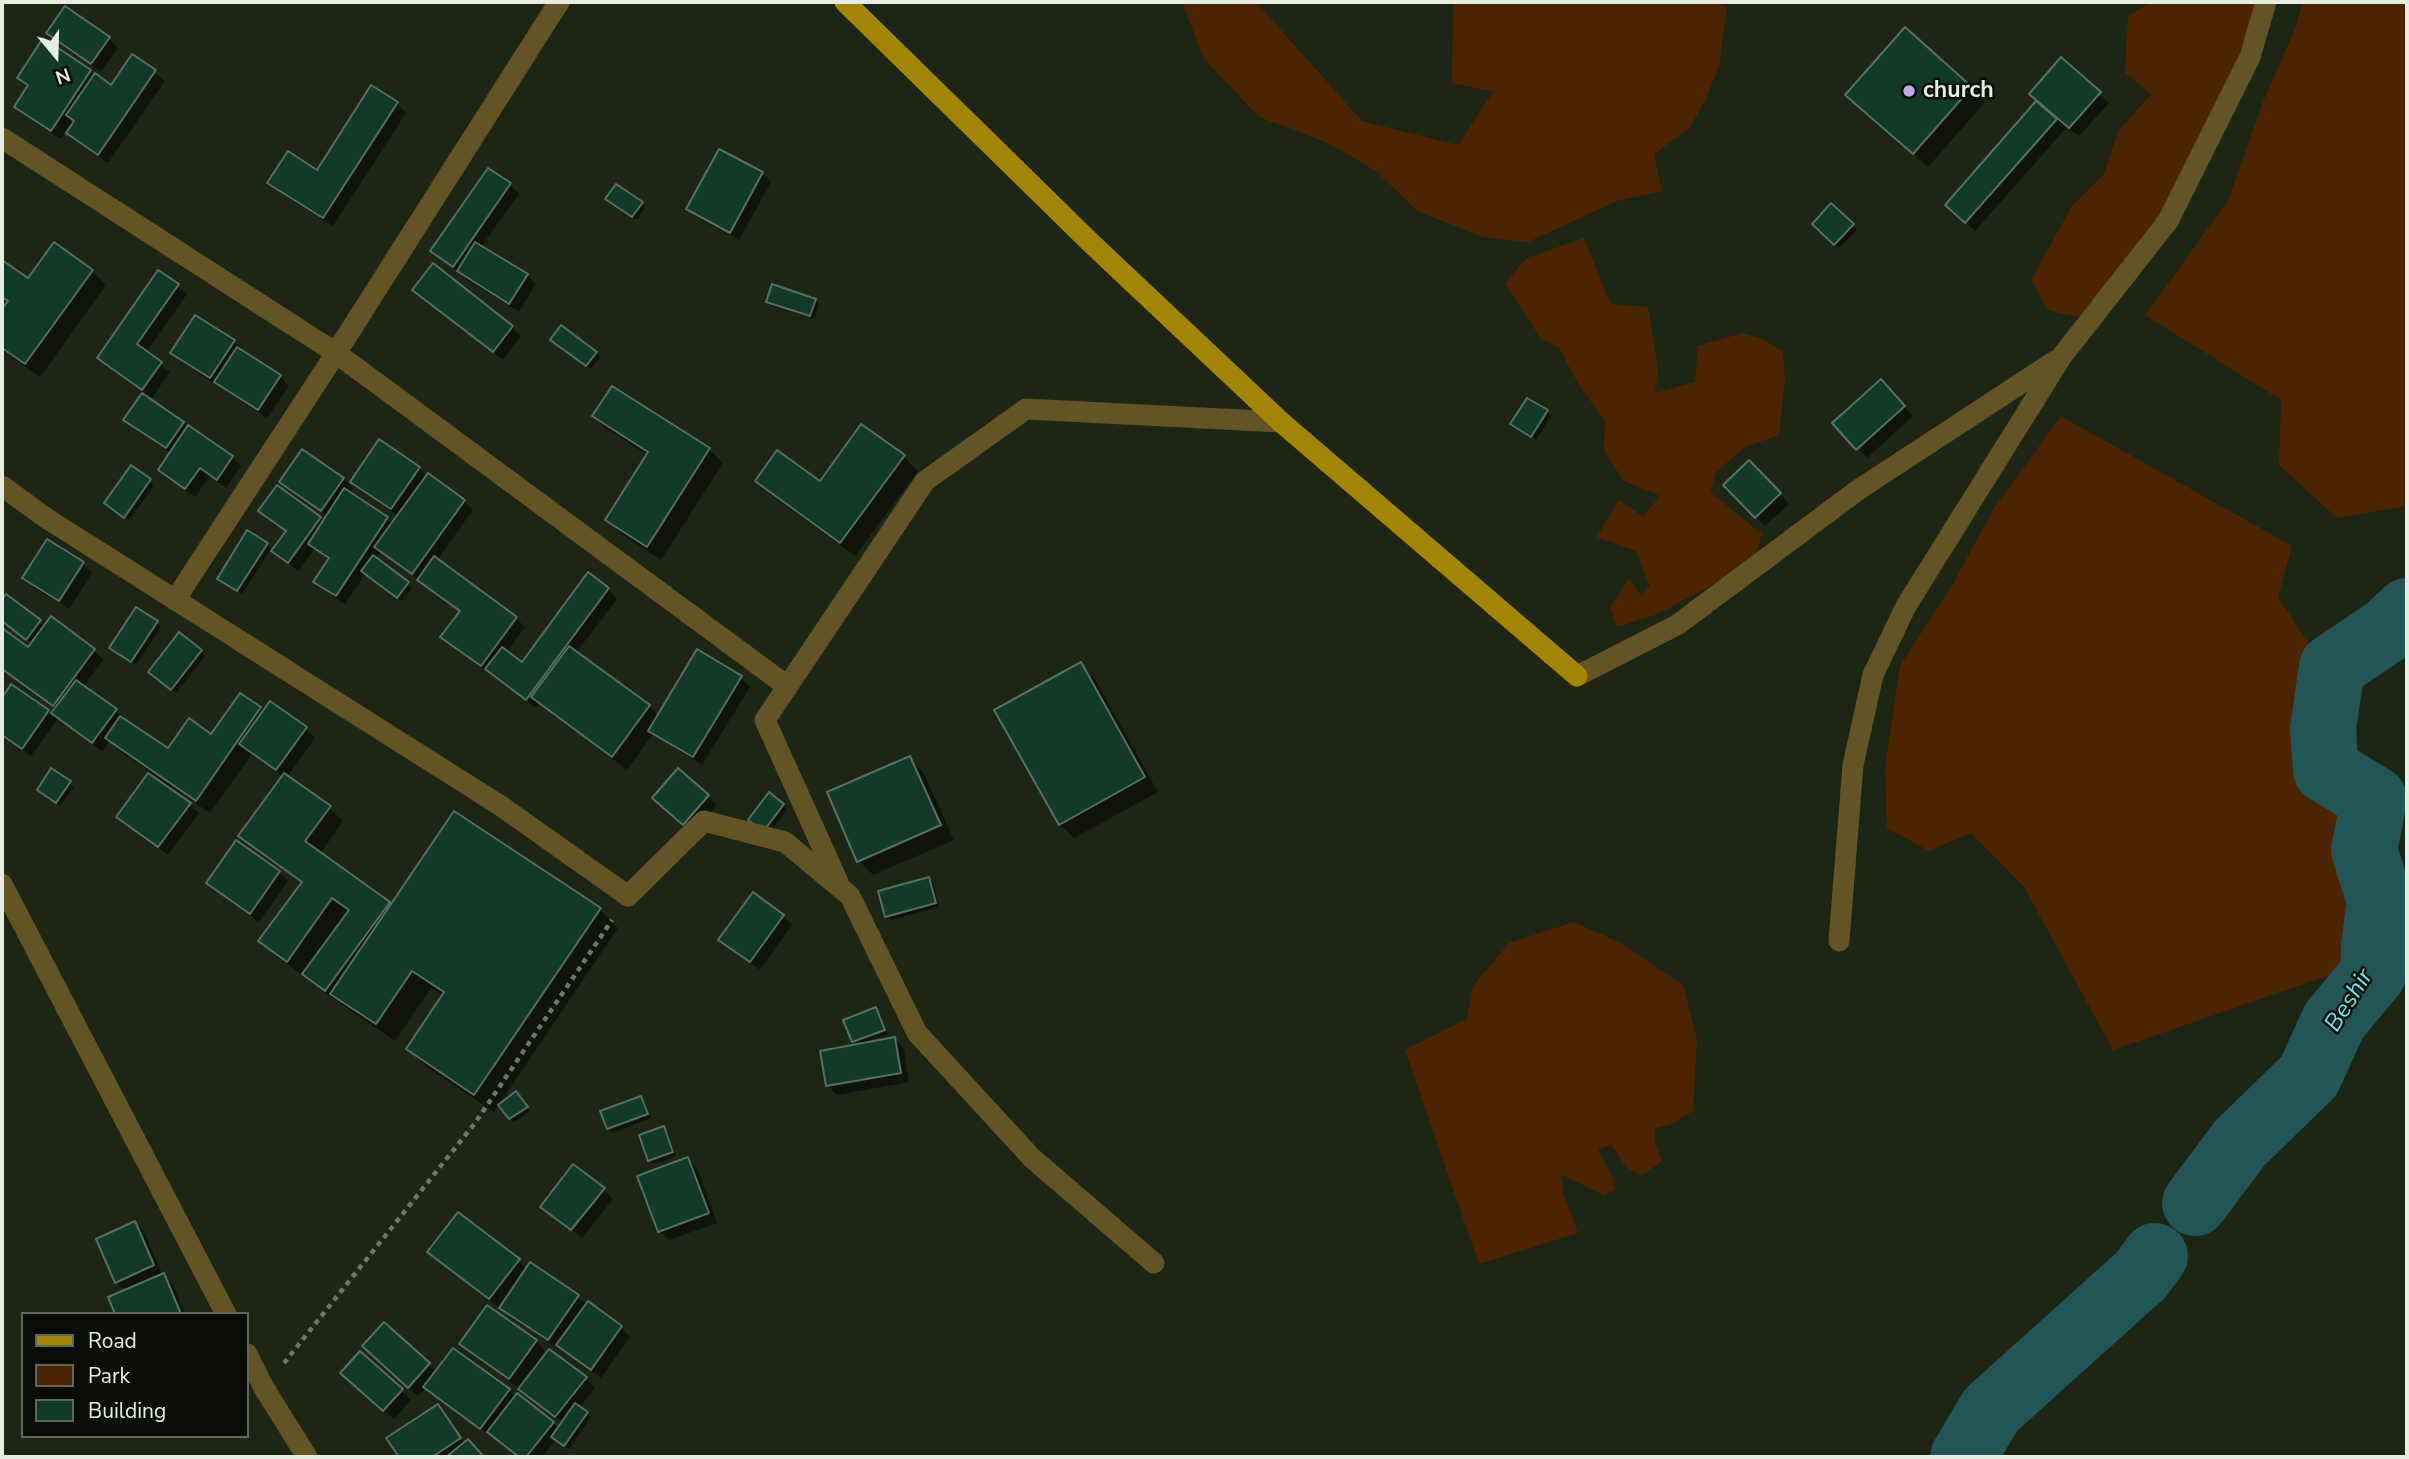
<!DOCTYPE html>
<style>
body{margin:0}
#map{position:relative;width:2409px;height:1459px;overflow:hidden;background:#1d2514;font-family:"Nunito Sans",sans-serif}
canvas{display:block}
.frame{position:absolute;inset:0;border:4px solid #e8ede2;pointer-events:none}
.legend{position:absolute;left:21px;top:1312px;width:228px;height:126px;box-sizing:border-box;background:#090d06;border:2px solid #62675e;margin:0;padding:9px 12px;list-style:none;font-size:21px;color:#e8ede2}
.legend li{display:flex;align-items:center;gap:14px;height:35px}
.legend b{width:35px;border:2px solid #62675e}
.north{position:absolute;left:21px;top:21px;width:70px;height:70px;-webkit-text-stroke:5px #090d06;paint-order:stroke;rotate:161deg;font-size:19px;font-weight:700;line-height:28px;text-align:center;color:#e8ede2}
.north::after{content:'';display:block;margin:auto;width:24px;height:32px;background:#e8ede2;clip-path:polygon(50% 0,100% 100%,50% 72%,0 100%)}
</style>
<div id="map">
<canvas width="2409" height="1459"></canvas>
<div class="frame"></div>
<ul class="legend">
<li><b style="height:9px;background:#a28503"></b>Road</li>
<li><b style="height:19px;background:#4c2500"></b>Park</li>
<li><b style="height:19px;background:#123a29"></b>Building</li>
</ul>
<div class="north">N</div>
</div>
<script>
const c = document.querySelector('canvas').getContext('2d');
c.lineJoin = 'round';
function paint(path, color) { c.fillStyle = color; c.fill(path, 'evenodd'); }
const toPath = rows => new Path2D(rows.map(r => 'M' + r).join(''));
function strokePath(path, color, width, dash) { c.strokeStyle = color; c.lineWidth = width; c.lineCap = dash ? 'butt' : 'round'; c.setLineDash(dash || []); c.stroke(path); }
function label(font, color, halo, rows, align = 'center') {
  c.font = font + ' "Nunito Sans",sans-serif'; c.lineWidth = 5; c.setLineDash([]); c.textBaseline = 'middle'; c.strokeStyle = halo; c.fillStyle = color; for (const [text, x, y, turn = 0] of rows) {
    c.save(); c.translate(x, y); c.rotate((+turn || 0) * Math.PI / 180); c.textAlign = isNaN(turn) ? turn : align; if (halo) c.strokeText(text, 0, 0); c.fillText(text, 0, 0); c.restore();
  }
}
const green = toPath([
 [1182,2,1256,2,1362,121,1458,145,1493,92,1452,83,1453,2,1712,2,1727,6,1719,66,1706,99,1690,127,1654,154,1662,191,1617,201,1528,242,1483,237,1417,211,1376,171,1328,143,1259,117,1204,59],
 [2151,2,2257,2,2245,50,2209,127,2129,271,2091,320,2048,310,2031,280,2072,206,2104,174,2118,132,2151,94,2125,73,2128,16],
 [2302,2,2407,2,2407,503,2401,507,2337,518,2279,465,2281,400,2145,315,2228,201,2263,102,2296,27],
 [1584,238,1610,304,1648,307,1658,369,1655,393,1695,382,1698,346,1743,333,1764,340,1783,351,1785,381,1779,435,1745,447,1716,472,1710,492,1762,534,1756,553,1712,585,1658,614,1617,627,1610,608,1629,579,1641,596,1650,586,1636,551,1597,537,1619,499,1643,517,1660,496,1624,481,1604,451,1605,421,1579,385,1559,348,1541,339,1505,283,1527,258],
 [2061,416,2292,546,2278,597,2324,667,2320,774,2367,803,2357,846,2372,915,2367,962,2113,1050,2024,887,1971,833,1929,851,1887,828,1885,767,1900,666,1954,582,1993,510],
 [1574,922,1621,943,1683,985,1697,1039,1693,1111,1672,1124,1655,1128,1655,1142,1662,1161,1641,1176,1626,1167,1611,1144,1598,1150,1613,1178,1615,1190,1604,1195,1562,1175,1563,1193,1578,1233,1479,1264,1405,1050,1467,1019,1473,986,1509,943]
]);
const shadow = toPath([
 [1905,30,1985,102,1928,167,1862,109],
 [48,33,109,39,118,48,101,72,57,42],
 [44,41,112,87,133,56,165,81,108,163,78,142,66,131,61,139,26,116,16,107,29,87,19,78],
 [2061,60,2109,103,2079,136,2067,127,1975,231,1947,205,2038,101],
 [397,104,406,113,333,226,279,192,269,182,318,172],
 [762,173,771,182,739,240,697,218,688,209],
 [509,184,519,194,481,247,527,275,536,284,519,312,468,280,432,251],
 [612,203,641,203,645,207,637,220],
 [1831,206,1857,230,1839,248,1814,224],
 [2,262,29,281,92,271,106,285,40,377,2,350,2,312,8,303,2,299],
 [177,285,187,294,146,353,170,372,152,398,108,367,99,358],
 [424,299,512,327,521,336,503,360],
 [815,300,819,304,814,319,772,306,768,301],
 [233,341,243,350,242,352,280,377,289,386,267,418,182,362,172,353],
 [556,343,596,353,600,357,591,369],
 [1890,391,1913,416,1867,458,1835,423],
 [1547,412,1551,416,1536,440,1513,424],
 [594,416,709,449,723,463,661,560,621,534,607,520,648,455,608,430],
 [125,420,183,423,232,457,241,466,226,488,210,476,195,497,160,470,171,453,135,429],
 [303,451,343,479,353,488,349,493,393,524,399,516,361,491,352,482,419,469,427,477,464,501,473,510,437,560,516,618,525,627,506,653,522,664,608,589,617,599,576,653,649,706,659,716,741,678,750,687,702,765,653,734,627,770,540,703,536,708,452,646,443,636,461,612,381,551,375,559,412,588,402,601,366,573,345,604,325,591,316,582,330,560,315,548,298,571,283,560,273,550,287,532,261,511,320,518,324,522,328,517,290,491,281,481],
 [904,457,918,471,855,556,771,495,757,480,820,483],
 [1749,462,1789,504,1765,526,1725,485],
 [131,467,154,485,129,520,110,507],
 [267,545,271,549,242,594,223,583],
 [82,564,92,573,69,609,33,587,24,578],
 [6,596,45,627,52,619,94,650,103,660,83,687,168,751,212,736,260,708,264,712,270,704,306,729,315,738,287,777,329,807,343,821,320,854,392,906,600,910,618,928,494,1112,427,1067,408,1048,444,996,431,988,395,1041,318,988,303,973,301,974,275,955,261,941,303,884,255,850,240,836,284,777,252,754,210,813,153,774,151,776,199,813,168,855,118,817,150,772,121,752,110,741,102,751,58,719,31,756,2,736,2,701,12,686,51,715,56,709,2,670,2,630,28,650,33,644,2,620,2,602],
 [157,623,161,627,136,665,115,652],
 [179,634,205,656,176,693,154,676],
 [1080,664,1094,678,1158,792,1074,838,1060,824],
 [909,758,923,772,954,840,873,875,859,861],
 [70,783,74,787,60,806,39,790],
 [708,796,717,805,693,833,663,807],
 [782,805,787,810,768,835,754,824],
 [279,872,288,881,259,922,218,892,208,883],
 [928,879,933,883,939,907,890,920,886,916],
 [783,916,792,925,760,970,721,940],
 [876,1009,880,1013,888,1034,866,1042,894,1039,904,1049,909,1082,837,1095,828,1085,858,1046,854,1041,845,1021],
 [520,1097,530,1111,514,1122,500,1105],
 [641,1098,645,1102,651,1118,612,1133,608,1128],
 [664,1128,668,1133,676,1156,654,1164,649,1160],
 [688,1159,697,1168,717,1223,669,1240,660,1231],
 [603,1189,613,1199,582,1238,543,1207],
 [135,1223,144,1232,163,1276,173,1285,185,1314,117,1314,126,1291,116,1282],
 [429,1252,518,1261,527,1269,530,1265,621,1328,630,1337,601,1378,560,1346,558,1348,510,1317],
 [488,1308,536,1341,545,1351,537,1363,585,1378,595,1388,579,1408,591,1417,569,1449,556,1439,542,1457,519,1457,426,1387,418,1396,373,1355,384,1325,437,1372,509,1391,559,1429,563,1423,462,1344],
 [360,1353,411,1400,394,1419,352,1382],
 [438,1407,447,1416,465,1443,467,1441,483,1457,401,1457,389,1439]
]);
const river = toPath([
 [2195,1203,2240,1143,2309,1076,2334,1021,2373,974,2374,946,2380,901,2364,850,2374,799,2326,770,2323,729,2332,667,2387,630,2407,611],
 [1963,1457,1991,1410,2141,1275,2155,1256]
]);
const building = toPath([
 [65,6,110,37,91,64,46,33,65,6],
 [1905,27,1972,87,1913,154,1845,95,1905,27],
 [43,38,91,70,51,131,14,107,28,85,17,78,43,38],
 [132,54,156,70,98,155,66,133,74,121,66,115,95,73,111,85,132,54],
 [2061,57,2101,92,2069,128,2029,94,2061,57],
 [371,85,398,102,323,218,267,183,288,151,317,170,371,85],
 [2036,101,2057,119,1965,223,1945,205,2036,101],
 [719,149,763,172,730,233,686,209,719,149],
 [488,168,511,183,453,267,430,251,488,168],
 [616,184,643,202,632,217,605,199,616,184],
 [1831,203,1854,224,1834,245,1812,224,1831,203],
 [54,242,93,270,25,364,2,348,2,309,8,301,2,297,2,260,28,278,54,242],
 [475,242,528,274,509,304,457,271,475,242],
 [433,263,513,326,493,352,412,290,433,263],
 [158,270,179,284,137,344,162,362,142,390,97,358,158,270],
 [772,284,816,299,810,316,766,302,772,284],
 [195,315,235,340,210,378,170,353,195,315],
 [561,325,597,352,586,366,550,340,561,325],
 [237,347,281,375,258,410,214,382,237,347],
 [1881,379,1905,406,1856,450,1832,423,1881,379],
 [612,386,710,448,647,547,605,520,648,452,592,416,612,386],
 [142,393,184,422,166,448,123,420,142,393],
 [1527,398,1548,410,1531,437,1510,424,1527,398],
 [861,424,905,455,840,543,755,481,777,450,820,481,861,424],
 [188,425,233,456,217,480,200,468,185,489,158,470,188,425],
 [379,439,420,467,391,509,350,482,379,439],
 [302,449,344,478,321,511,279,482,302,449],
 [1749,460,1781,493,1755,518,1723,485,1749,460],
 [131,465,151,479,124,518,104,503,131,465],
 [428,473,465,500,412,574,374,547,428,473],
 [277,485,321,517,288,563,271,551,286,531,258,511,277,485],
 [344,488,388,517,336,596,313,582,329,558,308,544,344,488],
 [247,530,268,543,237,591,217,579,247,530],
 [47,539,84,562,59,601,22,578,47,539],
 [373,555,409,582,397,598,361,571,373,555],
 [434,556,517,617,481,666,440,637,460,611,417,580,434,556],
 [588,572,609,588,526,700,485,669,502,647,522,662,588,572],
 [6,594,41,620,26,640,2,621,2,599,6,594],
 [136,607,158,621,131,662,109,648,136,607],
 [51,616,95,649,53,706,2,669,2,628,28,647,51,616],
 [179,632,202,650,171,690,148,672,179,632],
 [569,646,650,705,612,757,531,697,569,646],
 [697,649,742,676,693,757,648,731,697,649],
 [1081,662,1145,777,1059,825,994,710,1081,662],
 [76,680,117,709,92,743,51,713,76,680],
 [11,684,49,710,22,749,2,735,2,698,11,684],
 [240,693,261,707,196,801,105,738,120,716,168,748,189,718,211,734,240,693],
 [270,701,307,727,276,770,239,744,270,701],
 [910,756,941,825,857,862,827,792,910,756],
 [51,768,71,781,56,803,37,790,51,768],
 [678,768,709,795,683,825,652,798,678,768],
 [148,773,191,803,158,847,116,817,148,773],
 [284,773,331,806,305,841,390,902,325,991,302,974,349,910,332,898,287,962,258,941,302,882,238,836,284,773],
 [769,792,784,804,763,832,748,820,769,792],
 [454,811,601,908,474,1095,406,1049,444,992,412,971,376,1024,330,994,454,811],
 [236,840,280,871,250,914,206,883,236,840],
 [929,877,936,903,885,917,878,891,929,877],
 [753,892,784,915,750,962,718,940,753,892],
 [876,1007,885,1030,852,1042,843,1020,876,1007],
 [895,1037,901,1073,826,1086,820,1051,895,1037],
 [516,1091,528,1107,509,1119,498,1105,516,1091],
 [641,1096,648,1114,607,1129,600,1111,641,1096],
 [664,1126,673,1152,648,1161,639,1135,664,1126],
 [688,1157,709,1213,658,1232,637,1176,688,1157],
 [573,1164,605,1188,571,1230,540,1207,573,1164],
 [458,1212,520,1259,489,1299,427,1252,458,1212],
 [135,1221,154,1265,115,1283,96,1239,135,1221],
 [530,1262,579,1295,548,1340,499,1308,530,1262],
 [164,1273,181,1314,115,1314,108,1297,164,1273],
 [588,1301,622,1326,591,1370,556,1345,588,1301],
 [487,1305,537,1340,509,1379,459,1344,487,1305],
 [384,1322,430,1363,408,1388,362,1346,384,1322],
 [453,1348,510,1389,480,1429,423,1387,453,1348],
 [549,1349,587,1377,555,1417,518,1389,549,1349],
 [360,1351,403,1389,383,1411,340,1373,360,1351],
 [517,1393,554,1422,526,1457,519,1457,487,1432,517,1393],
 [575,1403,588,1412,564,1446,551,1437,575,1403],
 [438,1404,461,1438,432,1457,399,1457,386,1438,438,1404],
 [468,1439,484,1457,446,1457,468,1439]
]);
const path = toPath([
 [284,1363,475,1123,612,920]
]);
const minor = toPath([
 [559,2,336,353,787,686],
 [2,138,336,353,175,600],
 [2,486,46,518,501,806,628,896,704,821,785,842,850,896,917,1033,1032,1158,1154,1263],
 [1577,676,1677,625,1858,490,2055,361],
 [838,882,765,720,925,481,1026,409,1281,422],
 [2,884,226,1314],
 [1839,941,1853,765,1873,675,1906,606,2062,356,2168,221,2250,57,2266,2],
 [247,1354,264,1388,307,1457]
]);
const primary = toPath([
 [845,2,1091,243,1281,422,1577,676]
]);
const markers = [
 [1909,91,7,"#c4a7f1"]
];
const poiNames = [
 ["church",1923,91]
];
const waterNames = [
 ["Beshir",2350,1001,-58]
];
paint(green, '#4c2500');
paint(shadow, '#0007');
strokePath(river, '#225556', 66);
paint(building, '#123a29');
strokePath(building, '#586f63', 2);
strokePath(path, '#707768', 4.5, [5, 5]);
strokePath(minor, '#625425', 21);
strokePath(primary, '#a28503', 21);
for (const [x, y, r, color] of markers) { const dot = new Path2D(); dot.arc(x, y, r, 0, 2 * Math.PI); c.fillStyle = color; c.fill(dot); strokePath(dot, '#090d06', 2.5); }
label('bold 23px', '#e8ede2', '#090d06', poiNames, 'left');
label('italic 24px', '#61ecf0', '#090d06', waterNames);
</script>
